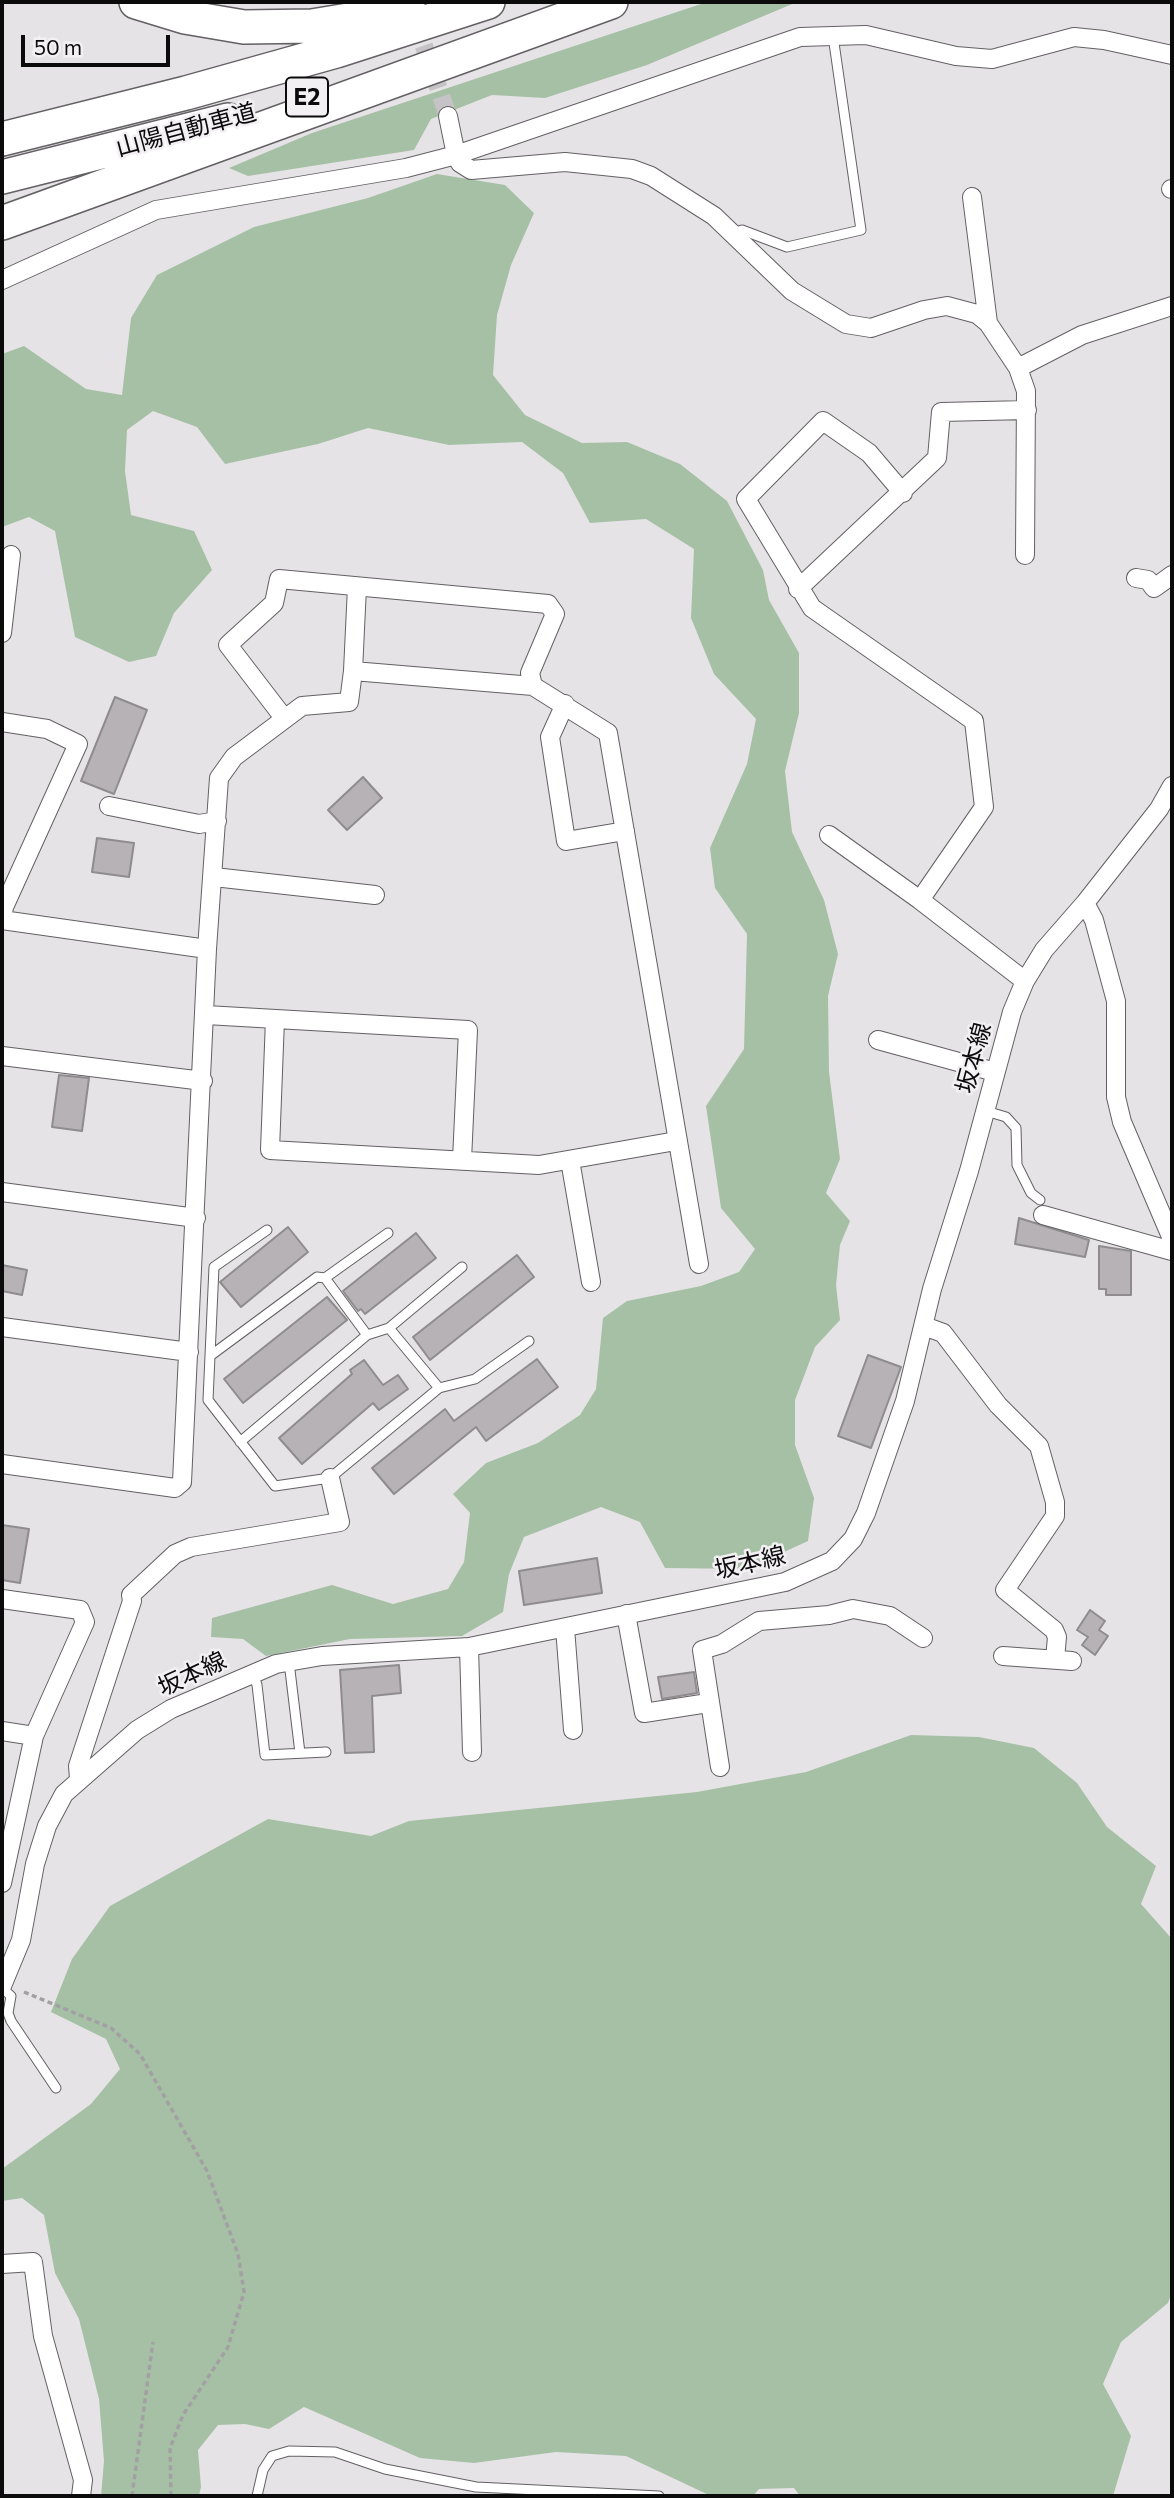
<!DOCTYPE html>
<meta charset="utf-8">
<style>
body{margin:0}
#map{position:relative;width:1174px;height:2498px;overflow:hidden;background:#e6e3e6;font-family:Commissioner,sans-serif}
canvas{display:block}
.frame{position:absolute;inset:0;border:4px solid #0c0b0c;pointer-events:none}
.scale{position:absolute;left:21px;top:35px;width:149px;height:32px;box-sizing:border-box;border:4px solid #0c0b0c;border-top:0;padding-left:9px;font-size:21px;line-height:24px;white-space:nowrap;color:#0c0b0c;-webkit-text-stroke:5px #f3f0f3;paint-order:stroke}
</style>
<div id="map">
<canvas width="1174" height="2498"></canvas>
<div class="frame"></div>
<div class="scale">50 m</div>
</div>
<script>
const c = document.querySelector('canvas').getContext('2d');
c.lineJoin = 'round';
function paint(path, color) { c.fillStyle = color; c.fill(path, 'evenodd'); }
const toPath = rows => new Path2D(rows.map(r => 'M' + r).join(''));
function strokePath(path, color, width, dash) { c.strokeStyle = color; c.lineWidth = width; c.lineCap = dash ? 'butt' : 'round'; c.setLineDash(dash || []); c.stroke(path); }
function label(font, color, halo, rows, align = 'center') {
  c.font = font + ' Commissioner,"Noto Sans JP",sans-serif'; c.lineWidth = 5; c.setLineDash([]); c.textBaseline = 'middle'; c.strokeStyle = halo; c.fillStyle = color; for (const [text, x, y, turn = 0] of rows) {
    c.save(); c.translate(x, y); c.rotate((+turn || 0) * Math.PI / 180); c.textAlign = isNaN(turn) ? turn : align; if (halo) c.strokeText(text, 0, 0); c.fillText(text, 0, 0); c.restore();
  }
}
const green = toPath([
 [707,2,797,2,647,65,545,98,492,95,431,119,414,150,248,176,229,168,312,133],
 [437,174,505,185,534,213,511,265,497,315,493,375,525,415,582,443,627,442,680,464,727,501,763,570,769,600,799,653,799,713,785,771,792,832,824,900,838,954,828,996,829,1072,840,1159,826,1193,850,1221,840,1245,836,1285,840,1320,815,1347,795,1400,795,1445,814,1498,808,1541,747,1569,665,1568,640,1522,601,1507,524,1537,509,1574,503,1612,462,1636,350,1639,266,1656,243,1639,211,1637,212,1618,332,1585,393,1604,448,1589,464,1562,470,1513,453,1494,486,1463,538,1443,580,1415,596,1389,603,1318,627,1301,701,1286,739,1272,755,1249,721,1208,706,1106,744,1049,747,934,715,888,710,848,747,764,756,719,714,674,691,618,694,549,646,519,590,523,563,473,522,442,449,445,368,428,318,444,225,464,197,427,153,411,127,430,125,471,131,515,194,531,212,570,174,613,156,656,129,662,75,637,55,531,29,517,2,527,2,354,24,346,86,389,122,395,131,318,157,275,254,227,368,198],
 [911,1735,979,1737,1034,1748,1077,1783,1107,1827,1156,1866,1141,1904,1172,1939,1172,2292,1168,2303,1121,2342,1103,2384,1131,2436,1113,2496,800,2496,794,2488,759,2489,753,2496,711,2496,626,2456,556,2452,474,2463,420,2458,304,2407,269,2429,245,2424,218,2425,198,2450,201,2487,199,2496,101,2496,104,2461,99,2399,79,2319,55,2273,44,2215,22,2198,2,2201,2,2169,91,2104,120,2069,106,2039,51,2012,72,1959,110,1906,268,1819,371,1836,409,1821,697,1792,806,1772]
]);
const building = toPath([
 [115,697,147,710,114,794,81,781,115,697],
 [363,777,382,798,347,830,328,810,363,777],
 [97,838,134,843,129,877,92,872,97,838],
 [59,1075,89,1078,82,1131,52,1127,59,1075],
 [1019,1218,1089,1240,1085,1257,1015,1244,1019,1218],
 [288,1227,308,1252,241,1307,220,1282,288,1227],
 [416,1233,436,1258,365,1314,361,1309,358,1311,343,1291,416,1233],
 [1099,1246,1131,1251,1131,1295,1106,1295,1106,1289,1099,1289,1099,1246],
 [517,1255,534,1277,430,1360,413,1337,517,1255],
 [2,1265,27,1270,22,1295,2,1291,2,1265],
 [327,1297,347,1320,243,1403,224,1379,327,1297],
 [868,1355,901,1367,871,1448,838,1436,868,1355],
 [537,1359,558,1387,486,1441,476,1427,394,1494,372,1468,445,1409,454,1421,537,1359],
 [364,1360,383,1385,398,1375,408,1389,379,1410,373,1403,302,1464,279,1438,352,1374,350,1370,364,1360],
 [2,1525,29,1529,20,1583,2,1580,2,1525],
 [597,1558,602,1593,524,1605,519,1571,597,1558],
 [1090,1610,1105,1621,1099,1630,1108,1636,1095,1655,1082,1645,1088,1637,1077,1630,1090,1610],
 [399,1665,401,1693,372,1696,374,1752,345,1753,340,1670,399,1665],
 [694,1672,697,1693,662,1699,658,1677,694,1672]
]);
const minorTunnel = toPath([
 [415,20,448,116]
]);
const path = toPath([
 [24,1992,111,2028,140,2054,207,2171,238,2254,244,2292,228,2347,183,2415,170,2448,171,2496],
 [132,2496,153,2342]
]);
const service = toPath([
 [734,233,742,230,787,247,861,230,833,36],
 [986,1111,1006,1117,1016,1128,1017,1165,1031,1193,1040,1200],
 [267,1230,214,1267,208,1400,275,1486,330,1478,439,1388,475,1379,529,1341],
 [325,1278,367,1335],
 [389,1328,439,1388],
 [210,1356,317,1277,325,1278,388,1233],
 [240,1442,367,1335,389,1328,462,1267],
 [289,1662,300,1753],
 [253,1673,257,1685,265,1755,326,1752],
 [2,1988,11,1996,8,2013,11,2021,56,2088],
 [257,2496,263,2470,272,2456,289,2451,335,2452,385,2469,476,2487,659,2496]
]);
const minor = toPath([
 [448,116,456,155,460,163,471,170,565,162,632,169,651,176,714,216,792,291,846,324,871,328,924,310,947,306,977,314,988,323],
 [1171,189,1172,189],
 [972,197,988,323,1018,368,1026,391,1025,555],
 [2,280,156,210,406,168,456,155,800,37,866,35,956,56,992,59,1074,37,1104,40,1172,55],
 [1018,368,1082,335,1172,306],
 [903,493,869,453,823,421,746,499,812,608,974,721,984,807,920,900],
 [1136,578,1148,580,1154,588,1172,575],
 [798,589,937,458,941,412,1027,410],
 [2,633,11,555],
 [353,671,533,686,608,733,699,1264],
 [565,704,550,737,566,841,625,831],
 [284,718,228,645,274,603,279,579,548,604,555,614,530,673,533,686],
 [2,722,47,729,78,744,4,907,2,920],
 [109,806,199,824,217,821],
 [829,835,920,900,1025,981],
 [214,877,375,895],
 [1085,903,1094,920,1116,1001,1116,1097,1122,1122,1172,1239],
 [2,920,207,949],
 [206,1015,468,1030,462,1160],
 [275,1019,270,1150,539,1165,676,1141],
 [878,1040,995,1072],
 [2,1056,203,1081],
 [570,1160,591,1282],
 [2,1192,196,1218],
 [1043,1215,1172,1251],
 [924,1326,943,1333,998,1405,1039,1446,1055,1502,1055,1516,1005,1590,1054,1630,1057,1637,1055,1659],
 [2,1327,189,1352],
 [2,1464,175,1488,182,1482,207,949,219,778,234,757,302,706,349,702,353,671,357,587],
 [2,1599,80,1610,85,1622,34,1736,2,1883],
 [626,1614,644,1713,708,1703],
 [565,1628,573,1730],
 [469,1647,472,1752],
 [1003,1656,1072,1661],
 [2,1731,34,1736],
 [720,1767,702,1650,722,1644,759,1621,829,1615,853,1609,890,1616,923,1638],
 [79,1778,78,1766,132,1601,131,1595,175,1554,191,1547,340,1522,330,1478],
 [2,1986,21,1940,35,1864,47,1826,64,1794,137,1730,171,1709,276,1664,322,1656,469,1647,785,1582,832,1561,853,1539,866,1513,905,1401,932,1289,969,1171,1012,1012,1025,981,1044,950,1085,903,1159,809,1172,786],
 [2,2264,33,2262,43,2336,83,2480,81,2496]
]);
const motorway = toPath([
 [136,2,185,17,244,27,312,26,409,10],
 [2,139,186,93,336,51,488,2],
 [2,177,228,120],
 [2,223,611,2]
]);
const shields = [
 [307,97,42]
];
const shieldNames = [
 ["E2",307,97]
];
const streetNames = [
 ["山陽自動車道",186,130,-15],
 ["坂本線",974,1058,-75],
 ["坂本線",750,1563,-13],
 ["坂本線",192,1674,-25]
];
paint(green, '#a6c0a6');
paint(building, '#b6b2b5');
strokePath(building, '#8f8c8e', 2);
strokePath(minorTunnel, '#c5c3c5', 18, [18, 9]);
strokePath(service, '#636063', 11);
strokePath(minor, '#636063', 20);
strokePath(motorway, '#636063', 36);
strokePath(path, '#a2a0a2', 3.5, [5, 3.5]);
strokePath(service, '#fff', 9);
strokePath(minor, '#fff', 18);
strokePath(motorway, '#fff', 33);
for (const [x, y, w] of shields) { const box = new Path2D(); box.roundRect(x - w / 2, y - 19.5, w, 39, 5); c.fillStyle = '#f3f0f3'; c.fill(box); strokePath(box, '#0c0b0c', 2); }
label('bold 23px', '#0c0b0c', null, shieldNames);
label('24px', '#0c0b0c', '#f3f0f3', streetNames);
</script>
